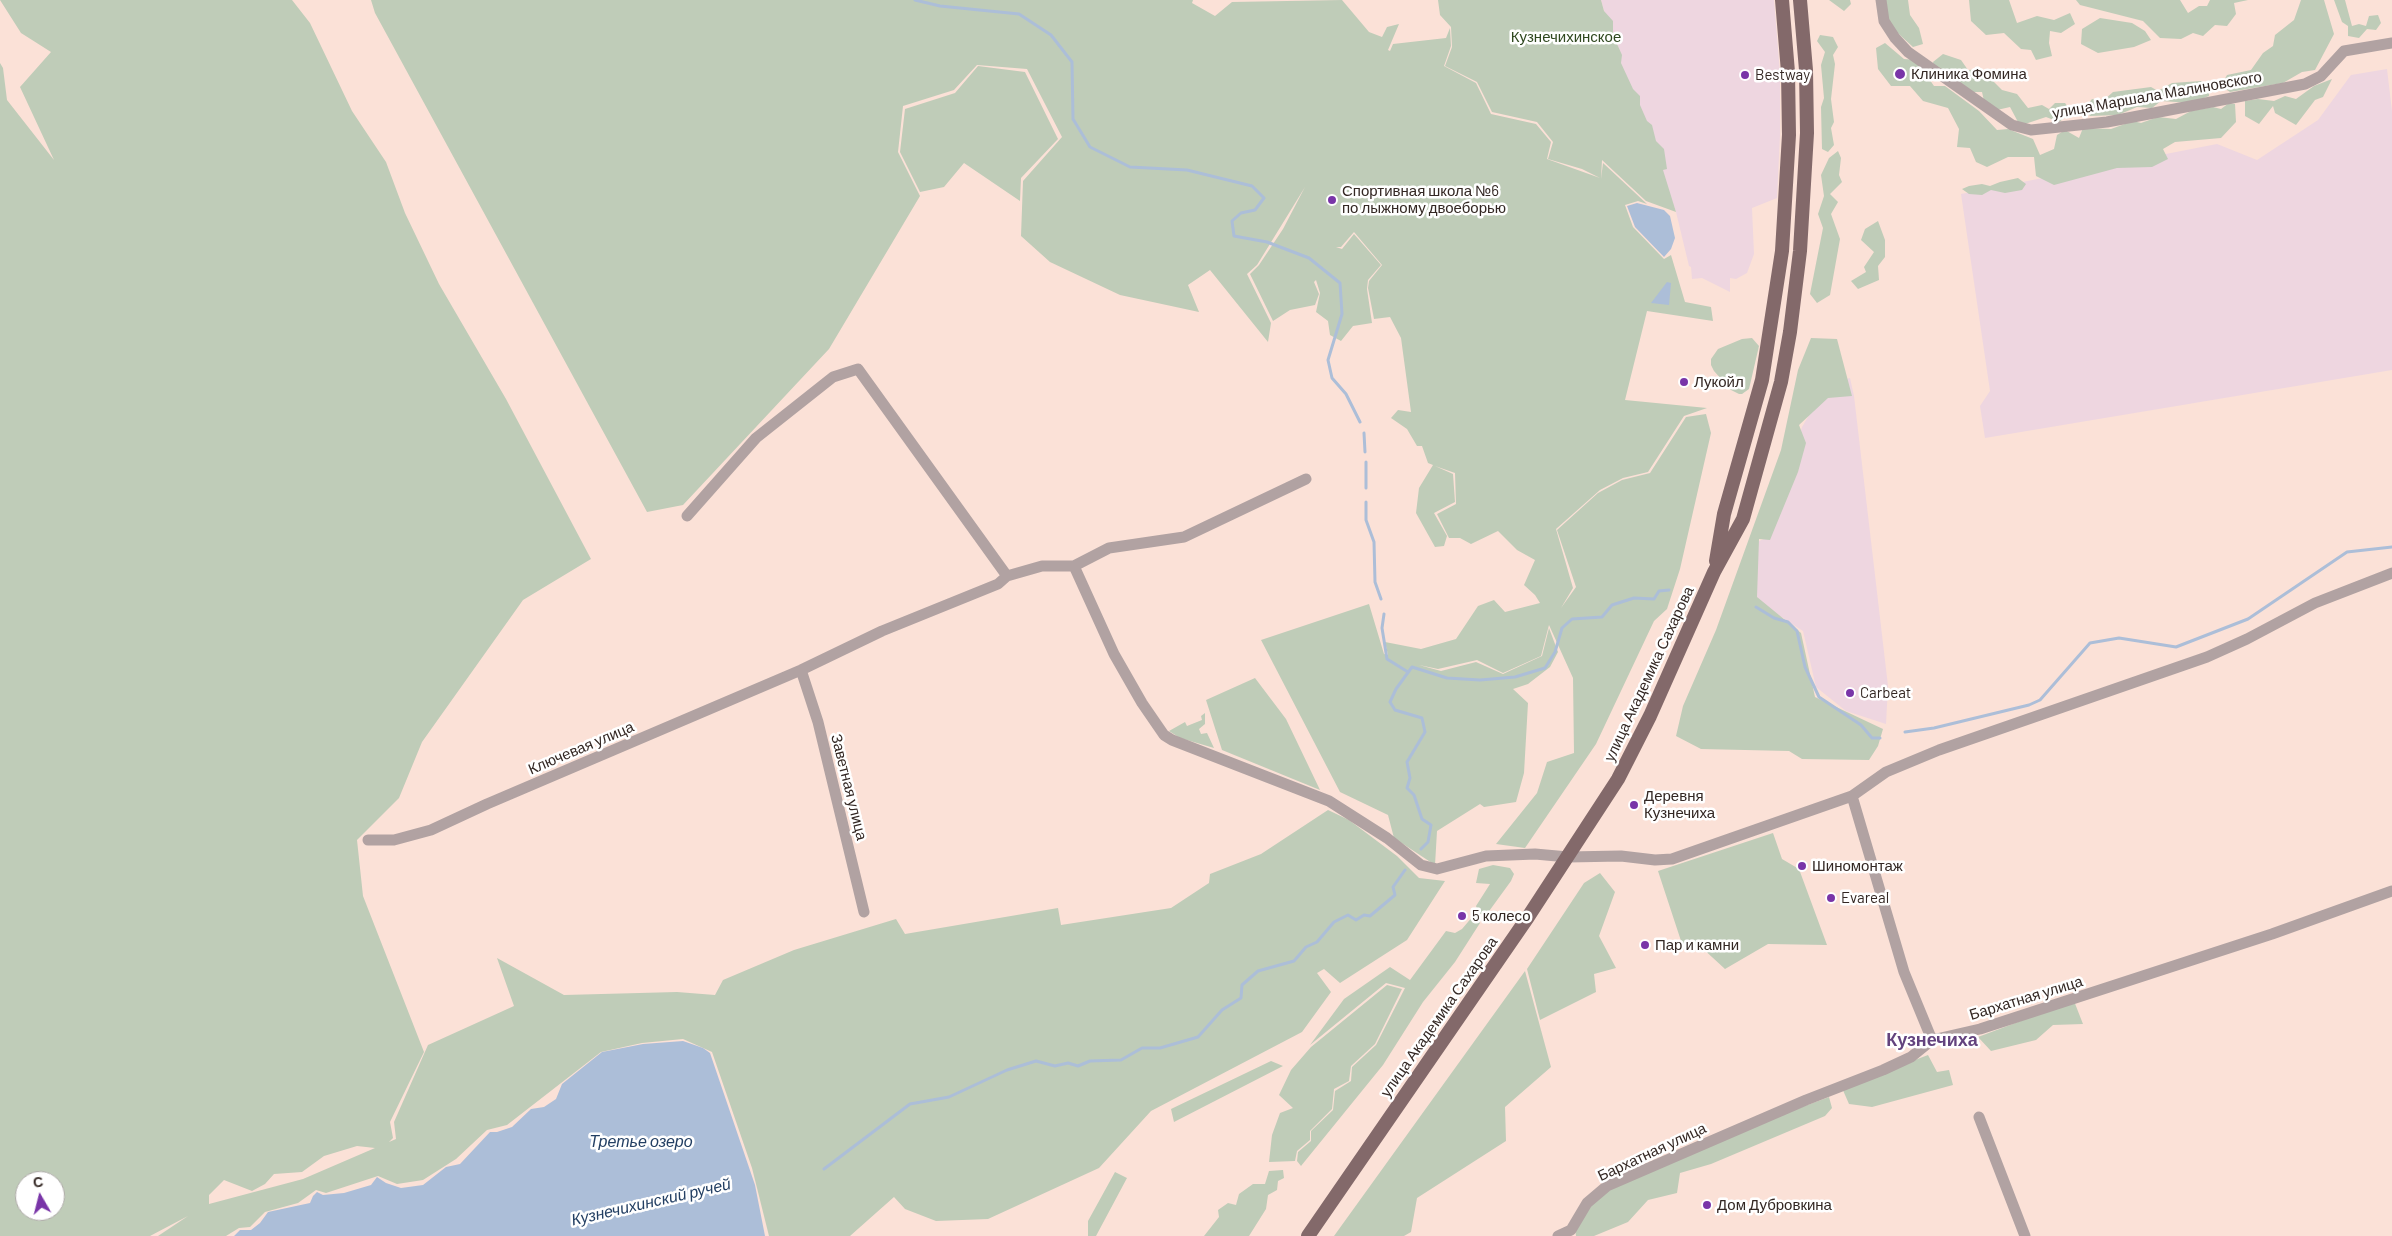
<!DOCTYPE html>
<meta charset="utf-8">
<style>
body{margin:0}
#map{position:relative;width:2392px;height:1236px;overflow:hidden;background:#fbe1d7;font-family:Barlow,sans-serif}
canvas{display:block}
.north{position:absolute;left:15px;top:1171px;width:50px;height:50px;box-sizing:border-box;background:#fff;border:1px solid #ada9a7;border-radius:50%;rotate:352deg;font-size:14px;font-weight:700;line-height:20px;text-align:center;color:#332723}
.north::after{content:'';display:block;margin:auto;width:18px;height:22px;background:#7935a8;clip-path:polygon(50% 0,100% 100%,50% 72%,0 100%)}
</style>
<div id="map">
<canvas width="2392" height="1236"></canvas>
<div class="north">С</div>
</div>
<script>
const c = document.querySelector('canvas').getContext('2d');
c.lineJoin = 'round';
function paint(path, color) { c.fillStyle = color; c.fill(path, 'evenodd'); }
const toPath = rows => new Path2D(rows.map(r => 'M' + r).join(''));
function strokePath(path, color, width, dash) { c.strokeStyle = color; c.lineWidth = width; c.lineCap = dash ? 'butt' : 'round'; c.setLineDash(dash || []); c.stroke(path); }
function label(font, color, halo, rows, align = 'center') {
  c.font = font + ' Barlow,sans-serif'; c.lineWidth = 5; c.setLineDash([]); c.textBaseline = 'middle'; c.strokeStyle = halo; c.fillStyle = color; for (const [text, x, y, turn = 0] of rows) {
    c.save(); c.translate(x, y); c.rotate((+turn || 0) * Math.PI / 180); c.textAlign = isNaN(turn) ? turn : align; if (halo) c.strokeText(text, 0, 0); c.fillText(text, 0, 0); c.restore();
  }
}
const industrial = toPath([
 [1601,0,1774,0,1780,73,1780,135,1777,198,1752,208,1754,254,1747,273,1736,279,1730,278,1730,292,1702,278,1692,279,1691,267,1689,266,1676,212,1615,50],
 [2387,69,2392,111,2392,370,1985,438,1980,406,1990,391,1961,194,2217,144,2257,160,2318,120,2351,75],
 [1850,378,1854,396,1888,686,1886,724,1846,711,1816,687,1803,631,1755,600,1757,542,1768,537,1802,427,1828,383]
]);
const green = toPath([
 [0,0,292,0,310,23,352,111,386,162,405,213,439,284,506,399,591,559,523,600,422,742,399,798,357,840,363,896,424,1052,390,1122,393,1138,389,1142,396,1139,394,1122,428,1045,514,1006,497,958,564,995,677,992,715,995,723,980,794,950,896,919,905,934,1058,908,1061,925,1171,908,1209,883,1210,874,1261,854,1328,810,1349,820,1397,856,1419,878,1445,881,1407,940,1340,983,1324,969,1317,973,1331,992,1302,1032,1151,1111,1099,1168,988,1219,936,1221,905,1209,894,1197,850,1236,769,1236,752,1168,712,1052,683,1039,642,1043,601,1052,507,1125,487,1130,456,1159,423,1180,397,1184,378,1176,326,1193,316,1190,298,1203,265,1212,250,1227,239,1228,226,1236,158,1236,188,1216,150,1236,0,1236,0,63,3,68,7,100,54,160,20,87,51,52,21,33],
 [357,1146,375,1148,303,1179,209,1204,209,1195,224,1180,252,1191,265,1184,274,1174,302,1172,324,1156],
 [25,1181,55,1181,55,1211,25,1211],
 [371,0,1193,0,1192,3,1215,16,1232,2,1342,0,1369,32,1382,37,1387,27,1399,24,1388,50,1390,51,1393,44,1446,38,1450,28,1451,46,1444,66,1476,83,1491,114,1536,124,1551,142,1547,159,1600,178,1582,169,1548,159,1553,142,1537,122,1492,112,1477,82,1445,66,1452,47,1451,27,1440,15,1438,0,1601,0,1604,11,1613,21,1613,35,1622,55,1621,63,1633,89,1640,96,1640,105,1647,121,1652,125,1656,141,1664,149,1667,169,1663,170,1676,212,1646,201,1602,160,1601,179,1603,163,1647,204,1638,201,1625,205,1633,227,1664,259,1671,255,1685,302,1711,307,1713,321,1647,311,1625,400,1707,408,1684,416,1648,472,1623,478,1600,490,1556,529,1573,588,1561,608,1576,587,1557,530,1598,493,1622,480,1650,473,1686,417,1706,414,1711,433,1680,569,1667,609,1654,621,1596,744,1525,848,1496,844,1537,793,1547,762,1574,753,1573,678,1549,625,1541,656,1503,673,1477,660,1438,669,1419,665,1441,671,1476,662,1503,674,1542,656,1549,628,1558,652,1550,667,1528,684,1513,689,1528,703,1524,773,1516,802,1484,807,1480,804,1437,831,1435,865,1394,838,1388,815,1340,792,1261,640,1369,604,1384,654,1388,655,1385,642,1421,649,1456,639,1478,606,1494,600,1505,612,1540,603,1535,595,1524,585,1535,560,1517,550,1498,531,1471,544,1460,538,1449,538,1437,514,1456,504,1455,473,1435,466,1453,474,1455,502,1434,513,1447,536,1444,546,1435,547,1416,513,1419,488,1433,465,1428,463,1422,446,1417,446,1407,429,1391,418,1398,410,1411,412,1401,338,1390,317,1374,319,1368,288,1369,281,1382,265,1354,232,1341,247,1336,247,1342,249,1354,234,1381,265,1368,280,1367,289,1372,323,1353,326,1341,341,1330,335,1328,321,1316,312,1320,293,1316,280,1314,282,1319,294,1315,305,1290,310,1273,321,1250,274,1259,265,1283,229,1305,187,1257,265,1247,274,1271,323,1268,342,1210,270,1188,285,1199,312,1120,295,1050,262,1021,236,1023,181,1062,137,1027,69,977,65,954,90,903,106,898,152,920,196,829,349,683,505,647,512,375,13],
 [1829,0,1850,0,1851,4,1844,11],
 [1883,0,1908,0,1910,15,1919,28,1923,44,1913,47,1890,26],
 [1969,0,2009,0,2017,23,2037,16,2054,20,2070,13,2075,24,2061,33,2050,31,2049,43,2052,56,2036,60,2031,50,2021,49,2004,33,1986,35,1971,21],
 [2076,0,2180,0,2188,13,2199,6,2207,6,2210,0,2248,0,2234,3,2236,14,2227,26,2215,25,2203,36,2193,33,2181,39,2160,38,2143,21,2080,5],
 [2301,0,2324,0,2334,34,2315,70,2302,72,2283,83,2230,92,2221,86,2227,75,2251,70,2263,53,2273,46,2275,35,2294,20],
 [2334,0,2345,0,2352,26,2359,24,2366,26,2369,16,2378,15,2381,23,2376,30,2367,29,2359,38,2348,36,2348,26,2342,22],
 [2100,18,2132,23,2145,31,2151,40,2134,47,2098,53,2081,44,2082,29],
 [1820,35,1833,37,1838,47,1833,55,1835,64,1831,99,1834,122,1831,128,1834,145,1828,152,1822,149,1821,107,1824,98,1821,65,1825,52,1817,41],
 [1885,43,1904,59,1916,60,1934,86,1945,86,1979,111,1997,130,2008,129,2033,139,2040,155,2054,149,2057,135,2065,130,2079,138,2083,128,2111,129,2133,121,2141,123,2158,117,2176,119,2191,111,2213,107,2221,109,2229,103,2235,104,2236,122,2221,138,2175,142,2163,149,2168,159,2152,167,2117,168,2054,185,2036,176,2034,157,2008,157,1987,167,1976,162,1970,148,1957,147,1959,129,1948,108,1923,101,1910,86,1891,86,1878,69,1876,48],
 [1943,54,1961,60,1968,70,1981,69,2002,90,2017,94,2028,108,2042,105,2049,109,2055,103,2065,103,2072,112,2059,122,2046,117,2025,124,2018,122,2010,107,1997,110,1985,105,1982,92,1959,92,1936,76,1933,62],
 [978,66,1025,72,1058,139,1021,178,1020,201,964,163,944,187,920,192,900,152,905,109,955,93],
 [2332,79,2323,97,2315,100,2296,125,2275,113,2273,106,2259,124,2245,116,2245,101,2258,99,2274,101,2285,96,2296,99,2314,86],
 [2201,81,2209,87,2209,96,2191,103,2161,101,2152,108,2137,107,2118,115,2090,116,2084,109,2092,99,2104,100,2113,92,2151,87,2158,91,2172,83],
 [1838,151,1841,158,1839,175,1842,182,1830,194,1838,202,1831,214,1840,239,1830,295,1817,303,1810,294,1823,228,1818,214,1824,196,1821,175,1829,158],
 [2018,178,2026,184,2022,190,2005,193,1991,190,1982,195,1969,194,1962,189,1969,186,1982,184,1990,186,2000,182],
 [1878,221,1885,240,1885,257,1878,266,1879,280,1858,289,1851,281,1866,272,1864,267,1874,252,1861,240,1865,229],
 [1752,338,1759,346,1749,389,1742,394,1739,394,1731,390,1714,371,1711,365,1711,359,1718,349,1742,339],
 [1811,338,1837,339,1852,396,1828,398,1799,425,1806,443,1798,472,1770,540,1759,539,1757,597,1801,633,1815,697,1883,729,1878,746,1869,760,1802,759,1789,751,1701,749,1676,736,1683,706,1716,630,1781,450,1798,370],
 [1255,678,1286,719,1320,790,1222,750,1206,700],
 [1205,713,1205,724,1199,729,1201,734,1207,733,1214,748,1180,738,1169,731,1185,722,1187,726,1202,720,1201,716],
 [1773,833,1782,859,1799,869,1827,945,1768,944,1725,969,1700,946,1684,950,1658,871],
 [1493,865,1510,868,1514,874,1511,881,1487,914,1479,914,1476,906,1490,884,1476,883,1479,869],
 [1600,873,1615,892,1599,936,1616,968,1594,974,1596,992,1540,1020,1527,969,1584,883],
 [1477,915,1480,923,1455,962,1423,1002,1383,1065,1301,1166,1297,1161,1298,1152,1311,1141,1311,1131,1333,1110,1335,1091,1351,1081,1352,1067,1376,1045,1405,988,1386,983,1310,1045,1344,999,1390,967,1410,980,1446,931,1455,933,1462,929,1473,916],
 [1525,971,1551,1067,1505,1107,1506,1141,1417,1198,1411,1232,1404,1236,1334,1236],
 [1387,985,1402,989,1375,1044,1351,1066,1349,1081,1334,1089,1332,1109,1310,1131,1310,1140,1297,1151,1295,1161,1269,1162,1272,1135,1280,1113,1293,1108,1279,1095,1291,1070,1311,1047],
 [2074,1001,2083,1024,2053,1025,2036,1040,1991,1051,1978,1037],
 [1928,1055,1937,1072,1949,1070,1953,1085,1872,1107,1849,1104,1842,1088],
 [1271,1061,1283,1066,1174,1122,1171,1109],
 [1829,1097,1832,1108,1825,1116,1711,1164,1680,1173,1677,1193,1648,1200,1628,1222,1594,1236,1576,1236,1575,1229,1594,1201,1612,1187,1759,1123],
 [1283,1170,1284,1178,1278,1181,1277,1190,1268,1195,1266,1209,1249,1236,1204,1236,1219,1217,1218,1210,1228,1203,1236,1205,1239,1194,1253,1184,1265,1184,1269,1171],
 [1115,1172,1127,1178,1096,1236,1088,1236,1088,1221]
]);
const water = toPath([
 [1637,203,1664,210,1670,216,1675,238,1671,249,1664,257,1635,227,1627,206],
 [1667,282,1671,283,1669,305,1651,303],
 [683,1041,703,1048,710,1053,755,1185,765,1236,234,1236,240,1230,251,1230,260,1223,268,1212,310,1203,313,1196,317,1192,323,1195,344,1193,371,1185,377,1177,386,1183,401,1188,423,1185,446,1167,460,1164,490,1132,497,1132,512,1127,531,1109,544,1107,556,1099,562,1084,602,1052,643,1044]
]);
const stream = toPath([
 [915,0,940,6,1019,14,1051,35,1072,62,1073,119,1090,147,1130,167,1187,170,1252,186,1264,198,1255,210,1241,213,1232,221,1234,236,1267,242,1309,258,1340,283,1342,314,1328,360,1332,378,1346,394,1360,422],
 [1364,433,1365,452],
 [1366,462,1366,488],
 [1366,502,1366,520,1374,542,1375,582,1381,599],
 [1756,607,1774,618,1788,622,1797,631,1805,667,1819,697,1861,725,1872,738,1880,738],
 [1384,614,1382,628,1387,659,1408,672],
 [1905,732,1934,728,2029,705,2040,700,2090,643,2119,638,2176,647,2248,619,2347,552,2392,547],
 [1421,849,1428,842,1431,825,1422,819,1414,795,1407,788,1410,778,1407,762,1425,732,1422,718,1395,710,1390,702,1396,689,1412,667,1447,678,1480,680,1515,677,1545,668,1555,652,1562,628,1572,619,1602,617,1612,605,1634,598,1654,599,1659,591,1669,590],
 [824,1169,910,1104,949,1097,1007,1070,1036,1061,1055,1066,1068,1063,1078,1066,1090,1061,1121,1060,1142,1048,1160,1048,1198,1037,1222,1010,1241,998,1242,985,1258,971,1294,961,1306,947,1317,942,1334,922,1348,915,1356,920,1364,915,1370,916,1395,895,1393,887,1405,870]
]);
const minor = toPath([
 [1881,0,1884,21,1895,38,1908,52,2012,125,2031,130,2107,122,2305,84,2321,76,2344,51,2392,43],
 [1074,566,1114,654,1142,703,1164,735,1172,740,1329,801,1387,838,1421,865,1437,869,1486,856,1535,854,1568,857,1621,856,1655,860,1672,859,1852,796,1886,772,1939,750,2207,657,2247,639,2315,603,2392,573],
 [1007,576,1042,566,1074,566,1109,548,1184,537,1306,479],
 [801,670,818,722,864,912],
 [1852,796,1904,972,1932,1040],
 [368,840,394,840,431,830,487,804,801,670,882,631,998,584,1007,576,858,369,833,377,756,438,687,516],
 [1979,1117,2025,1236],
 [1558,1236,1571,1230,1587,1203,1607,1186,1806,1100,1883,1070,1911,1057,1932,1040,1980,1029,2272,934,2392,891]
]);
const major = toPath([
 [1716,561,1724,514,1762,380,1782,251,1789,135,1788,72,1782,0],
 [1308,1236,1528,917,1618,779,1650,716,1714,572,1743,519,1781,382,1790,332,1800,251,1807,133,1806,70,1800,0]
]);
const markers = [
 [1900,74,6,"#7935a8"],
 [1745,75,5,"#7935a8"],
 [1332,200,5,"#7935a8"],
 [1684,382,5,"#7935a8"],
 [1850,693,5,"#7935a8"],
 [1634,805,5,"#7935a8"],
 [1802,866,5,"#7935a8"],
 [1831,898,5,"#7935a8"],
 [1462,916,5,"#7935a8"],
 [1645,945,5,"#7935a8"],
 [1707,1205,5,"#7935a8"]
];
const parkNames = [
 ["Кузнечихинское",1566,37]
];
const poiNames = [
 ["Клиника Фомина",1911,74],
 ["Bestway",1755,75],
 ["Спортивная школа №6",1342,191],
 ["по лыжному двоеборью",1342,208],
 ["Лукойл",1694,382],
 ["Carbeat",1860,693],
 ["Деревня",1644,796],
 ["Кузнечиха",1644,813],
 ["Шиномонтаж",1812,866],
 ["Evareal",1841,898],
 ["5 колесо",1472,916],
 ["Пар и камни",1655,945],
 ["Дом Дубровкина",1717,1205]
];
const streetNames = [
 ["улица Маршала Малиновского",2157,95,-10],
 ["улица Академика Сахарова",1649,674,-65],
 ["Ключевая улица",581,748,-23],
 ["Заветная улица",849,787,76],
 ["Бархатная улица",2026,998,-17],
 ["улица Академика Сахарова",1439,1017,-55],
 ["Бархатная улица",1652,1152,-25]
];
const waterNames = [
 ["Третье озеро",641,1142],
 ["Кузнечихинский ручей",651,1202,-13]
];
const quarterNames = [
 ["Кузнечиха",1932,1040]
];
paint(industrial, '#eed6e0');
paint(green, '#bfccb8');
paint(water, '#acbed8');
strokePath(stream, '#acbed8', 3);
strokePath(minor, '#b1a2a2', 11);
strokePath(major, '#83696a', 14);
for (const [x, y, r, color] of markers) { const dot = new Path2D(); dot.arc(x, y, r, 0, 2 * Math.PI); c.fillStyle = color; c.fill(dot); strokePath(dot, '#fff', 2); }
label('15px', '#2f481f', '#fff', parkNames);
label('15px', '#332723', '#fff', poiNames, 'left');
label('15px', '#332723', '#fff', streetNames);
label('italic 16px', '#233f63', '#fff', waterNames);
label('bold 18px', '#63437e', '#fff', quarterNames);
</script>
